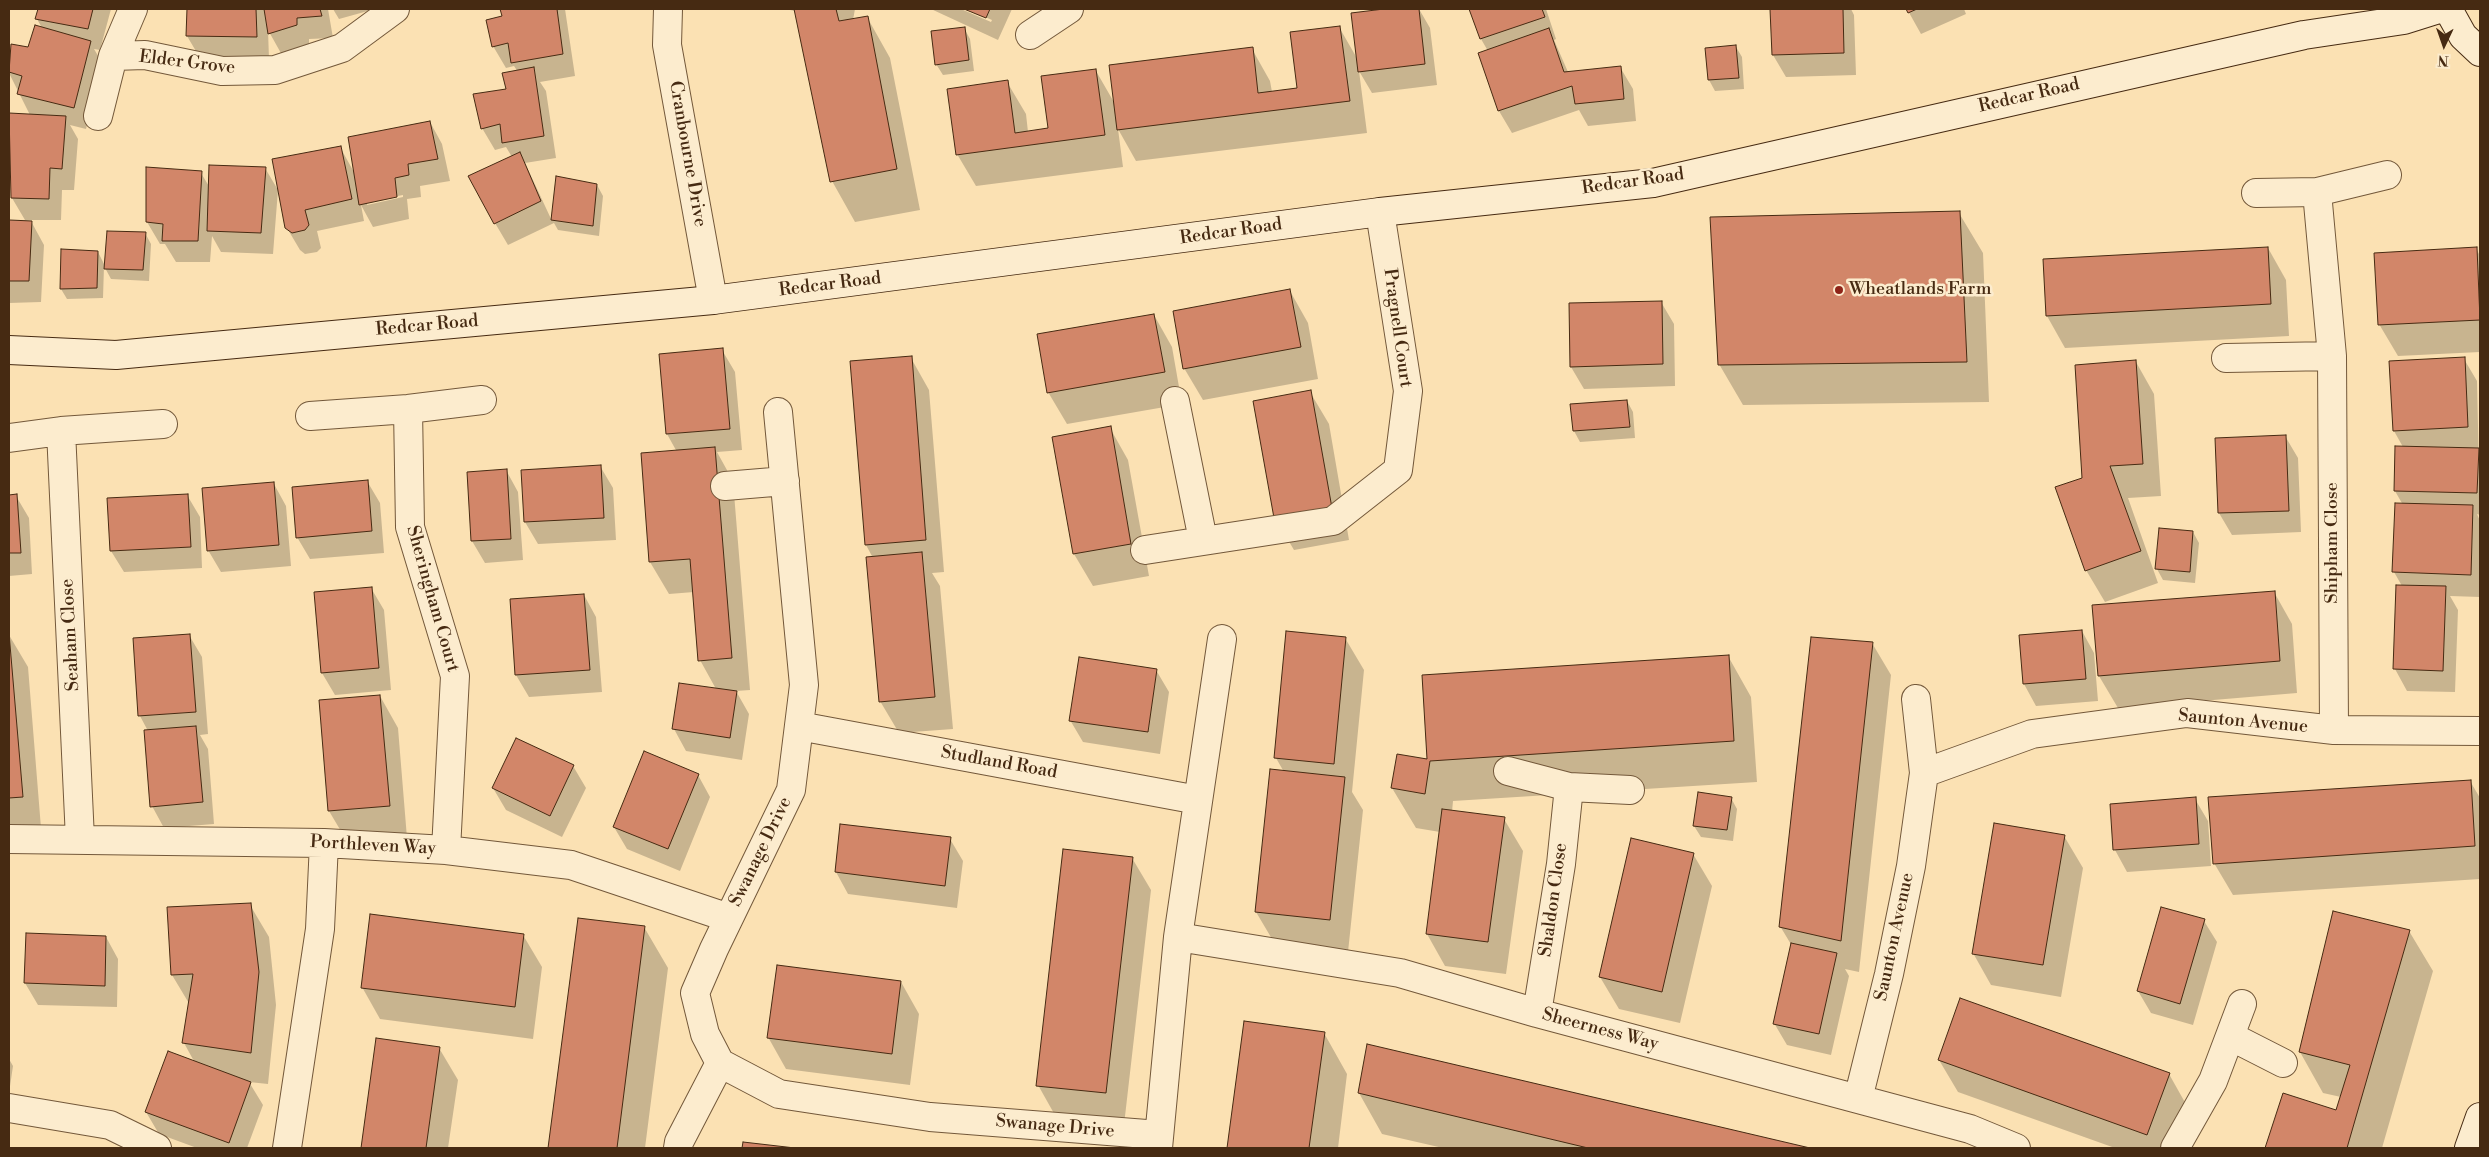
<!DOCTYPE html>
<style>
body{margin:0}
#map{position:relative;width:2489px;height:1157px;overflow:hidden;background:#fbe1b3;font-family:"Libre Bodoni",serif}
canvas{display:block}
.frame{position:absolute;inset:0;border:10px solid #462a12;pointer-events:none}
.north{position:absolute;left:2419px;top:20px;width:50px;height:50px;-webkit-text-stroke:4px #fcecce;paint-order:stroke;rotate:183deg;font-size:14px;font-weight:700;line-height:20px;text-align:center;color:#462a12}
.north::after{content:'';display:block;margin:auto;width:18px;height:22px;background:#462a12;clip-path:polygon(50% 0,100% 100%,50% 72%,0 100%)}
</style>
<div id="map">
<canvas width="2489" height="1157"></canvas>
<div class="frame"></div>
<div class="north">N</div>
</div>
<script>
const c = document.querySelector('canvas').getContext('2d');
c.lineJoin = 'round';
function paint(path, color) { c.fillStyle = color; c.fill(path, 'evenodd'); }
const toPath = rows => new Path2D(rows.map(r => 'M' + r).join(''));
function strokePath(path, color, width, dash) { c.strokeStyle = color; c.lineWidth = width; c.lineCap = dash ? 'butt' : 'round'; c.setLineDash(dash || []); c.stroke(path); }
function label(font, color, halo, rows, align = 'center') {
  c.font = font + ' "Libre Bodoni",serif'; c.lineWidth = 5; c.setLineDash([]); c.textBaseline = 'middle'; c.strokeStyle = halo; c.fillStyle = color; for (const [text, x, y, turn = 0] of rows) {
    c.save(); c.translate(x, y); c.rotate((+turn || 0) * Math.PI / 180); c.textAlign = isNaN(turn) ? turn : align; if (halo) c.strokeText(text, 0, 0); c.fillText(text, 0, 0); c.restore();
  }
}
const shadow = toPath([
 [38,9,111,9,100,50,94,49,103,64,86,129,70,125,78,139,74,190,62,190,61,220,25,220,12,198,13,174,9,167,9,114,30,115,9,73,9,65,12,45,29,49,42,28,37,19],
 [188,9,328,9,333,38,309,39,309,47,282,55,268,30,269,59,200,58,187,36],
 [333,9,375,9,339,19],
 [502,9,565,9,575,76,540,82,546,91,556,158,525,163,552,221,557,177,597,185,603,196,599,236,558,230,554,223,508,245,495,223,512,157,506,147,495,150,482,128,518,72,514,66,506,68,493,46,503,17],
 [785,9,855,9,853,20,867,17,890,58,920,210,855,222,832,181,795,11],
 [931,9,961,9,991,22,992,20,967,9,1012,9,998,40],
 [1394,9,1419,9,1430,28,1437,85,1372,93,1359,71,1367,133,1136,161,1118,129,1123,167,976,186,957,154,1007,82,1026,114,1028,132,1049,129,1096,71,1115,104,1252,49,1270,81,1272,92,1298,89,1339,27,1358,60,1353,14],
 [1471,9,1546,9,1556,39,1554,40,1568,72,1620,67,1633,89,1636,121,1588,126,1579,110,1512,133,1499,111,1480,54,1488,51,1481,39],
 [1771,9,1851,9,1854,15,1856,75,1786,77,1773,55],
 [1907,9,1964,9,1966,14,1921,34],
 [964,28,970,39,974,71,943,75,936,64],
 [1736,47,1742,57,1744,89,1715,91,1709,80,1706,49],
 [430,122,442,144,450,181,420,186,421,197,407,199,409,219,373,227,361,205,364,221,317,231,321,248,317,252,305,254,300,250,287,228,340,147,355,174],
 [403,195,403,197,367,205,367,202],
 [265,168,278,190,273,254,221,252,212,236,210,262,176,262,165,244,160,244,147,222,201,173,210,188],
 [1959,213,1983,253,1989,402,1743,405,1719,364],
 [9,221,32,223,44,245,41,302,9,303],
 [145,233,151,244,149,281,111,279,104,266,103,298,67,299,61,289,98,252,105,266],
 [2268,248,2286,280,2289,336,2065,348,2047,316,2044,261],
 [2476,248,2480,256,2480,352,2398,356,2379,324],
 [1290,291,1308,323,1318,379,1203,400,1184,368],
 [1661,302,1674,324,1675,386,1584,389,1571,367,1570,304],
 [1154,315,1172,347,1182,404,1067,424,1048,392],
 [722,350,735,372,742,450,717,452,733,481,750,690,736,691,749,714,742,760,686,751,674,729,716,689,700,660,694,592,669,594,650,562,677,452,667,434],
 [911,358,929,390,944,572,932,573,940,586,953,729,899,733,880,701,873,558,866,545,852,362],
 [2464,359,2477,381,2480,515,2477,514,2480,521,2480,597,2450,596,2458,610,2455,692,2407,691,2395,669,2402,586,2394,572,2396,505,2403,505,2395,491,2403,447,2394,431,2391,362],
 [2136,362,2154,394,2161,496,2128,498,2158,583,2105,602,2086,570,2083,479],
 [1310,392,1329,424,1349,540,1294,550,1275,518],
 [1627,401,1633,412,1635,438,1580,442,1574,431,1572,405],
 [1110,428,1128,460,1149,576,1093,586,1074,554,1054,438],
 [2285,436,2298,458,2301,532,2232,535,2219,513],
 [600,466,613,488,616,540,538,544,525,522],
 [506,470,518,492,523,560,485,563,472,541],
 [367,481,380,503,384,553,310,559,297,537],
 [274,484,286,506,291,566,221,572,208,550],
 [187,495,200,517,202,568,124,572,111,551],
 [9,496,16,496,29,518,32,574,9,576],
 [2193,532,2199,543,2195,583,2163,580,2157,569],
 [371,588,384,610,391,690,335,695,322,673],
 [2274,592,2292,624,2297,693,2118,708,2099,676],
 [584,595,596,617,602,692,529,697,516,675,511,600],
 [2082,631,2094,653,2098,701,2036,706,2024,684,2020,636],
 [9,635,28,667,41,828,9,831],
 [189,635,202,657,208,734,200,735,208,749,214,824,164,828,152,806,148,731,140,716,134,639],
 [1345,638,1364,670,1352,792,1363,810,1348,952,1275,944,1256,912,1284,772,1276,758],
 [1872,643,1891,675,1859,972,1845,969,1849,976,1831,1055,1787,1045,1774,1023,1792,946,1780,926],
 [1728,656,1751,697,1757,782,1453,801,1452,812,1504,819,1523,851,1506,974,1445,966,1427,934,1440,832,1416,828,1392,788,1428,761],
 [1156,670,1169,692,1160,754,1083,742,1070,720],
 [380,696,398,728,407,838,348,843,329,811,320,702],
 [573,766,586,788,562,837,506,810,493,788],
 [698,775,710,797,680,871,627,849,614,827],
 [2470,781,2480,798,2480,879,2233,895,2214,863],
 [1731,798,1737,809,1733,841,1701,837,1694,826],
 [2195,799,2208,821,2211,866,2127,872,2115,850],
 [842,826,950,839,963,861,957,908,848,894,836,872],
 [2064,836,2083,868,2061,997,1991,985,1973,953],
 [1693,854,1712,886,1680,1023,1619,1009,1600,977],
 [1132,858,1151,890,1124,1125,1056,1117,1038,1085],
 [250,905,269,937,276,1005,268,1084,249,1082,263,1105,247,1148,197,1148,159,1134,146,1112,195,1063,184,1043,190,1005,172,975],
 [2334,913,2409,931,2433,971,2382,1148,2266,1148,2284,1094,2337,1112,2341,1097,2323,1093,2300,1052],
 [579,919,644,927,668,968,645,1148,550,1148],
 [2204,921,2217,942,2193,1025,2151,1013,2138,991],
 [523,935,542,967,533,1039,380,1019,362,987],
 [106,937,118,959,117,1007,38,1005,25,983],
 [901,982,919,1014,910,1085,786,1069,768,1037],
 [1245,1023,1324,1033,1347,1074,1338,1148,1228,1148],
 [377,1039,439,1048,458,1080,448,1148,363,1148],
 [1368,1045,1805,1148,1443,1148,1382,1134,1359,1093],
 [9,1059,13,1066,9,1093],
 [1939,1060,2169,1074,2187,1106,2172,1148,2115,1148,1958,1092]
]);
const building = toPath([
 [38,9,93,9,88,29,35,19,38,9],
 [187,9,256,9,257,37,186,36,187,9],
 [264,9,320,9,322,16,297,18,297,25,268,34,264,9],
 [500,9,557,9,563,54,511,63,508,43,492,47,486,20,502,16,500,9],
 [794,9,836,9,839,21,868,16,897,169,830,182,794,9],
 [964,9,990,9,986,18,964,9],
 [1384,9,1419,9,1425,64,1358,72,1351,13,1384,9],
 [1469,9,1542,9,1545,17,1480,39,1469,9],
 [1770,9,1843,9,1844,53,1772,55,1770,9],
 [1906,9,1917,9,1908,13,1906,9],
 [35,25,91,41,74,108,17,94,22,76,9,72,11,44,28,47,35,25],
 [1340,26,1350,101,1117,130,1109,65,1253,47,1258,93,1297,88,1290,32,1340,26],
 [965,27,969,60,935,65,931,31,965,27],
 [1549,28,1564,72,1621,66,1624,99,1575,104,1572,86,1498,111,1478,53,1549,28],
 [1736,45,1739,78,1708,80,1705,48,1736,45],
 [534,67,544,136,502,143,500,124,481,129,473,94,506,89,502,73,534,67],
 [1096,69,1105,135,956,155,947,89,1008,80,1015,133,1048,128,1041,76,1096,69],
 [9,113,66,116,62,169,50,168,49,199,11,198,9,113],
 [430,121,438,159,408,164,409,175,395,178,397,197,359,205,348,137,430,121],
 [341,146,352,199,305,210,309,225,305,230,292,233,285,228,272,159,341,146],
 [520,152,541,201,494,224,468,176,520,152],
 [209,165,266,167,261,233,207,231,209,165],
 [146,167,202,171,198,241,162,241,163,224,146,222,146,167],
 [556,176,597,184,593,226,551,220,556,176],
 [1960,211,1967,362,1718,365,1710,217,1960,211],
 [9,220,32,221,29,281,9,281,9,220],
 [107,231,146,232,143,270,104,269,107,231],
 [2268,247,2271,304,2046,316,2043,259,2268,247],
 [2477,247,2480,320,2378,325,2374,253,2477,247],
 [61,249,98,251,97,288,60,289,61,249],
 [1290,289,1301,347,1183,369,1173,311,1290,289],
 [1662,301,1663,364,1570,367,1569,303,1662,301],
 [1154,314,1165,372,1047,393,1037,334,1154,314],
 [723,348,730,429,666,434,659,354,723,348],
 [912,356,926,540,865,545,850,361,912,356],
 [2465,357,2468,427,2393,431,2389,361,2465,357],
 [2136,360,2143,464,2110,466,2141,551,2085,571,2055,487,2082,478,2075,365,2136,360],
 [1311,390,1332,508,1274,518,1253,401,1311,390],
 [1627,400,1630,427,1573,431,1570,404,1627,400],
 [1111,426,1131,544,1073,554,1052,437,1111,426],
 [2286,435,2289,511,2218,513,2215,438,2286,435],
 [2395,446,2479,448,2477,493,2394,491,2395,446],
 [715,447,732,658,698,661,690,559,649,562,641,453,715,447],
 [601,465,604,518,524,522,521,470,601,465],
 [507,469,511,539,471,541,467,472,507,469],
 [368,480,372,531,296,538,292,487,368,480],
 [274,482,279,545,207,551,202,488,274,482],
 [17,494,21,553,9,553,9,495,17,494],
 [188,494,191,547,110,551,107,498,188,494],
 [2395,503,2473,505,2471,575,2392,572,2395,503],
 [2159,528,2193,531,2190,572,2155,569,2159,528],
 [922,552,935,697,879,702,866,557,922,552],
 [2396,585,2446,586,2443,671,2393,669,2396,585],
 [372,587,379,668,321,673,314,592,372,587],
 [2275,591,2280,661,2098,676,2092,605,2275,591],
 [584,594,590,670,515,675,510,599,584,594],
 [2082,630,2086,679,2023,684,2019,635,2082,630],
 [1286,631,1346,637,1334,764,1274,758,1286,631],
 [9,633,23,797,9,798,9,633],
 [190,634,196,712,138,716,133,638,190,634],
 [1811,637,1873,642,1841,941,1779,927,1811,637],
 [1729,655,1734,741,1430,761,1425,794,1391,788,1397,754,1427,759,1422,675,1729,655],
 [1079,657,1157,669,1148,732,1069,721,1079,657],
 [679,683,737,691,730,738,672,729,679,683],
 [380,695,390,806,328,811,319,700,380,695],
 [196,726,203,802,150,807,144,730,196,726],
 [516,738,574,765,550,816,492,788,516,738],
 [644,751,699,774,668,849,613,827,644,751],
 [1270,769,1345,777,1330,920,1255,912,1270,769],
 [2471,780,2475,846,2213,864,2208,797,2471,780],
 [1698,792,1732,797,1727,830,1693,826,1698,792],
 [2196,797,2199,844,2113,850,2110,804,2196,797],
 [1442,809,1505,817,1488,942,1426,934,1442,809],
 [1994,823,2065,835,2043,965,1972,954,1994,823],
 [840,824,951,837,945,886,835,872,840,824],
 [1631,838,1694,853,1662,992,1599,977,1631,838],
 [1063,849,1133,857,1106,1093,1036,1086,1063,849],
 [251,903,259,972,251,1053,182,1043,193,974,171,975,167,907,251,903],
 [2161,907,2205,919,2180,1004,2137,991,2161,907],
 [2333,911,2410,930,2347,1148,2265,1148,2283,1093,2336,1110,2350,1065,2299,1052,2333,911],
 [370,914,524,934,515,1007,361,988,370,914],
 [578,918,645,926,617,1148,548,1148,578,918],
 [26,933,106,936,105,986,24,983,26,933],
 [1791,943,1837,953,1819,1034,1773,1024,1791,943],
 [777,965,901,981,892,1054,767,1038,777,965],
 [1960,998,2170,1073,2147,1135,1938,1060,1960,998],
 [1244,1021,1325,1032,1309,1148,1227,1148,1244,1021],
 [376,1038,440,1047,426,1148,361,1148,376,1038],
 [1367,1044,1810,1148,1588,1148,1358,1093,1367,1044],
 [168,1051,251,1082,229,1143,145,1112,168,1051],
 [743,1142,795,1148,742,1148,743,1142]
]);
const street = toPath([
 [133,9,113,56,145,55,222,71,275,70,342,48,395,9],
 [668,9,667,45,713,300],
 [1030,35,1069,9],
 [98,116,113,56],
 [2317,192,2332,356,2334,730],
 [2256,193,2317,192,2387,175],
 [2226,358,2332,356],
 [1175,401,1203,540],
 [408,409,410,527,455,676,446,850],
 [778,412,804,685,791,790,714,949,695,993,705,1034,720,1063,779,1094,930,1117,1159,1135],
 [310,416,408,409,482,400],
 [61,431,80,839],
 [9,438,61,431,163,424],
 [725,486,785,481],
 [1145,550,1333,521,1398,470,1408,391,1380,212],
 [1916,699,1924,773],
 [799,726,1198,800],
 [1508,771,1569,787,1630,790],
 [9,839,324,843,446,850,571,865,729,918],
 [1178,937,1400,973,1537,1013,1970,1129,2016,1148],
 [1537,1013,1561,864,1569,787],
 [2230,1036,2283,1063],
 [1858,1099,1889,974,1911,866,1924,773,2032,734,2187,713,2334,730,2480,731],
 [9,1108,110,1125,157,1148],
 [287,1148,320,929,324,843],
 [678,1148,679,1142,720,1063],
 [1158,1148,1178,937,1222,639],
 [2175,1148,2213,1081,2242,1004]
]);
const secondary = toPath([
 [2448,9,2463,36,2480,52],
 [9,350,116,355,713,300,1380,212,1653,183,2304,35,2404,20,2439,9],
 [2469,1148,2480,1117]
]);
const markers = [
 [1839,290,5,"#8f2418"]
];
const streetNames = [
 ["Elder Grove",187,63,7],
 ["Redcar Road",2029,96,-13],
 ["Cranbourne Drive",687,154,80],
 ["Redcar Road",1633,182,-8],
 ["Redcar Road",1231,232,-8],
 ["Redcar Road",830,285,-7],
 ["Redcar Road",427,326,-5],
 ["Pragnell Court",1397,328,82],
 ["Shipham Close",2333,543,-90],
 ["Sheringham Court",432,599,74],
 ["Seaham Close",71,635,-93],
 ["Saunton Avenue",2243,722,5],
 ["Studland Road",999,763,10],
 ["Porthleven Way",373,846,3],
 ["Swanage Drive",761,852,-64],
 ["Shaldon Close",1554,900,-82],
 ["Saunton Avenue",1895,937,-78],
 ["Sheerness Way",1600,1030,15],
 ["Swanage Drive",1055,1127,5]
];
const poiNames = [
 ["Wheatlands Farm",1849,290]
];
paint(shadow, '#0003');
paint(building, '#d28669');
strokePath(building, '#462a12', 1);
strokePath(street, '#73583a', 30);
strokePath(secondary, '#462a12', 30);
strokePath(street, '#fcecce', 28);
strokePath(secondary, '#fcecce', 28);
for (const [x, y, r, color] of markers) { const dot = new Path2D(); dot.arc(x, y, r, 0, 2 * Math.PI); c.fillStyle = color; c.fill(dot); strokePath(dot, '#fcecce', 2); }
label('18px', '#462a12', '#fcecce', streetNames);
label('18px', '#462a12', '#fcecce', poiNames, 'left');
</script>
